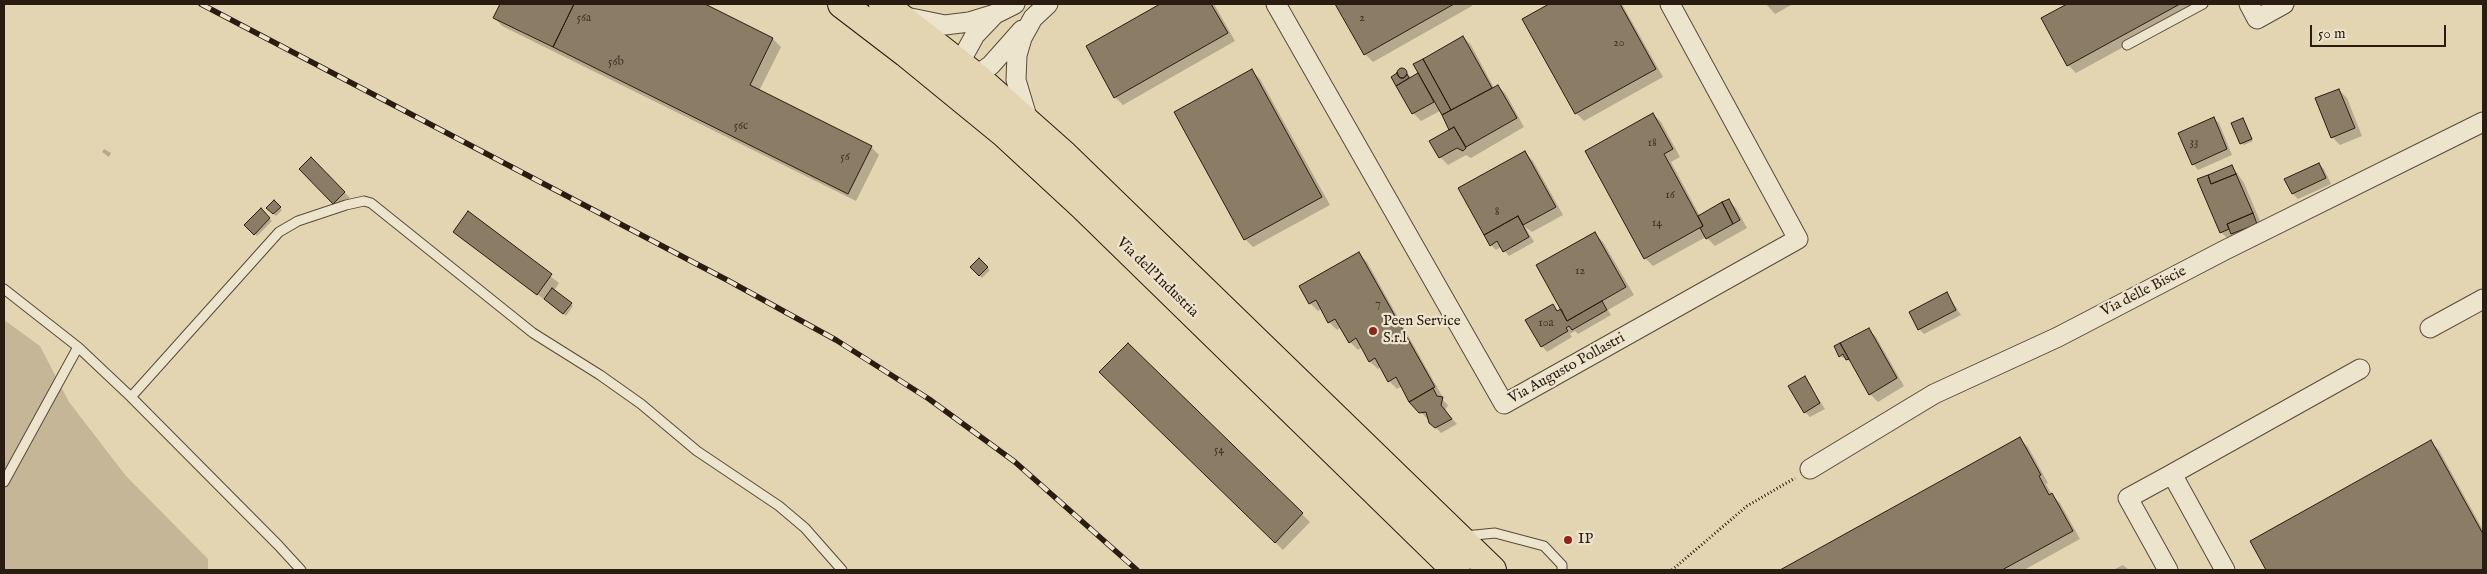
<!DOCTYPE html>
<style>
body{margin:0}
#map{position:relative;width:2487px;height:574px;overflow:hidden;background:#e4d5b2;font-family:"IM FELL English",serif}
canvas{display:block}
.frame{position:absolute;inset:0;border:5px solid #2a1c11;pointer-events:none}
.scale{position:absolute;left:2310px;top:25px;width:136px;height:22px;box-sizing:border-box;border:2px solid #2a1c11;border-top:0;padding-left:6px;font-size:15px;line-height:18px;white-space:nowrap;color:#2a1c11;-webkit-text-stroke:4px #ede4cd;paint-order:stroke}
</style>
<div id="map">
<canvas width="2487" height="574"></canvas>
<div class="frame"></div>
<div class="scale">50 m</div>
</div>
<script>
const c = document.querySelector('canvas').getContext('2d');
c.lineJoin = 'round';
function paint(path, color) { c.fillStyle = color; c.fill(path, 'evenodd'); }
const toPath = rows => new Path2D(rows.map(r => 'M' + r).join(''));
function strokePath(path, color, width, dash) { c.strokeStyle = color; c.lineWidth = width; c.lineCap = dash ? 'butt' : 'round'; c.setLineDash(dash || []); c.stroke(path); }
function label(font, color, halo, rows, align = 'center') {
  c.font = font + ' "IM FELL English",serif'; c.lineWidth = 4.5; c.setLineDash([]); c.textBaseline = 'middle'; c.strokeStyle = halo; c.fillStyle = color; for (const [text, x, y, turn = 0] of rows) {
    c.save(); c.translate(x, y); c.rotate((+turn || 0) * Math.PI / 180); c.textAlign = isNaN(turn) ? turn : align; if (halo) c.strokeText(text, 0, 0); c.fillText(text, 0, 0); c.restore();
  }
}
const green = toPath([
 [4,320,40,346,69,402,126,476,208,559,208,570,4,570]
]);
const shadow = toPath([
 [501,4,702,4,773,39,781,47,759,91,871,147,879,155,856,201,502,26,495,18],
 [1163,4,1214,4,1235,41,1123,105,1115,97,1087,47],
 [1336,4,1471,4,1472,6,1373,62,1365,54],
 [1551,4,1622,4,1663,77,1584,121,1576,113,1524,19],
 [1766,4,1793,4,1775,14],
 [2070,4,2190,4,2193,9,2076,73,2068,65,2042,19],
 [1463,37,1471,45,1494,88,1498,86,1506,94,1524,127,1471,158,1466,155,1448,165,1440,157,1451,130,1440,111,1421,121,1413,113,1392,77,1403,70,1412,78],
 [1252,71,1260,79,1330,205,1253,247,1245,239,1176,113],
 [2339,90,2347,98,2362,136,2340,145,2332,137],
 [1653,114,1661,122,1680,157,1671,162,1700,216,1728,200,1736,208,1747,228,1715,246,1706,237,1653,266,1645,258],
 [2214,118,2219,123,2232,155,2198,170,2193,164],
 [2242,120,2253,141,2244,145,2241,143],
 [104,149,111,153,109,157,102,152],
 [1525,153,1533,161,1563,215,1532,232,1525,227,1534,242,1509,256,1501,247,1496,250,1491,245],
 [311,159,350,198,339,208,301,169],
 [2319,164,2324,169,2331,184,2298,199,2293,194],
 [2232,166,2244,183,2260,221,2257,222,2259,226,2229,240,2221,232],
 [274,202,282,210,276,216,268,208],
 [261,210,272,221,257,236,246,225],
 [469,213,559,283,554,291,573,306,566,316,455,232],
 [1595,234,1603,242,1634,295,1608,310,1611,315,1578,334,1575,331,1570,334,1572,337,1547,352,1542,346,1553,306,1559,312,1562,310],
 [1359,254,1367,262,1442,396,1440,397,1448,405,1445,411,1457,424,1441,433,1410,401,1402,386,1397,389,1389,381,1381,367,1378,369,1370,362,1362,347,1358,350,1350,342,1341,327,1337,330,1329,322,1322,309,1318,311,1310,303],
 [979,260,990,270,982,278,972,267],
 [1947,294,1961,315,1924,334,1919,329],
 [1868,329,1876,337,1904,386,1878,402,1870,394,1852,360,1850,362,1846,356,1843,358,1840,356],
 [1128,344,1310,522,1283,550,1101,372],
 [1805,378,1825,409,1810,417,1805,412],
 [2020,439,2028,447,2048,483,2046,484,2052,495,2060,503,2080,539,2024,570,1783,570],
 [2431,442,2439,450,2483,530,2483,570,2267,570,2252,542],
 [2123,565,2129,570,2113,570]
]);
const building = toPath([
 [500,4,574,4,553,47,493,18,500,4],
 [574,4,705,4,773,38,750,85,872,146,848,194,553,47,574,4],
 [1160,4,1211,4,1228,33,1114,98,1086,46,1160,4],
 [1335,4,1454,4,1364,55,1335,4],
 [1549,4,1620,4,1656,69,1575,114,1522,19,1549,4],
 [2067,4,2180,4,2067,66,2041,18,2067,4],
 [1463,36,1492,88,1451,110,1423,59,1463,36],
 [1423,59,1451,110,1442,115,1413,64,1423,59],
 '1397 73a5 5 0 1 1 10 0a5 5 0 1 1-10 0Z',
 [1252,69,1322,197,1244,240,1174,112,1252,69],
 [1397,73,1400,78,1404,78,1407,74,1409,78,1396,86,1391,77,1397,73],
 [1418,73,1434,102,1412,114,1396,86,1418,73],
 [1498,85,1517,118,1466,147,1454,127,1449,130,1442,115,1498,85],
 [2339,89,2355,128,2331,138,2315,98,2339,89],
 [1653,113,1673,149,1664,154,1703,226,1644,259,1585,151,1653,113],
 [2214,117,2227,149,2192,165,2178,133,2214,117],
 [2243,118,2252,139,2240,144,2231,123,2243,118],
 [1454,127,1466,148,1463,151,1457,148,1439,158,1429,141,1454,127],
 [1525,151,1556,207,1523,225,1518,216,1484,235,1458,188,1525,151],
 [311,157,345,192,333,204,299,169,311,157],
 [2319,163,2326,178,2292,194,2284,179,2319,163],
 [2232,165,2236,174,2211,184,2208,175,2232,165],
 [2236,174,2253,213,2227,224,2229,229,2220,233,2197,179,2208,175,2211,184,2236,174],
 [1729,199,1740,220,1733,224,1722,202,1729,199],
 [274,200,281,207,273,214,266,208,274,200],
 [1722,202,1733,224,1706,239,1700,228,1703,226,1698,216,1722,202],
 [261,208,270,218,254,235,244,225,261,208],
 [468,211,552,274,537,295,453,232,468,211],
 [2253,213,2257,224,2231,234,2227,224,2253,213],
 [1518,216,1529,237,1503,252,1497,241,1490,246,1484,235,1518,216],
 [1595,232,1626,287,1567,321,1536,265,1595,232],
 [1359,252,1435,387,1409,402,1396,377,1388,382,1375,358,1369,362,1356,338,1349,343,1335,319,1328,323,1316,300,1309,304,1299,286,1359,252],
 [979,258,988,267,979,276,970,267,979,258],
 [552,288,572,303,563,314,544,299,552,288],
 [1947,292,1956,310,1918,330,1909,312,1947,292],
 [1602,301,1607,310,1572,330,1569,326,1566,328,1568,331,1541,347,1525,320,1553,304,1557,311,1561,309,1567,321,1602,301],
 [1869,328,1897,378,1869,395,1840,343,1869,328],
 [1128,343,1303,513,1275,543,1099,372,1128,343],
 [1840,343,1849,359,1846,360,1843,354,1839,357,1834,346,1840,343],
 [1805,376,1820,403,1804,413,1788,386,1805,376],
 [1433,388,1437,396,1443,397,1441,405,1452,419,1435,428,1429,423,1426,412,1419,413,1409,402,1433,388],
 [2020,437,2041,475,2039,476,2049,495,2052,493,2073,531,2002,570,1780,570,2020,437],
 [2431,440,2483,534,2483,570,2266,570,2250,541,2431,440]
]);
const path = toPath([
 [1672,570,1747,506,1795,478]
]);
const lane = toPath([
 [2127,45,2203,4],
 [4,289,78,347,131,397,278,545,301,570],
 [131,397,279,232,298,221,346,205,364,201,371,203,533,333,600,375,641,404,697,451,779,506,805,528,842,570],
 [4,482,78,347],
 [1465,536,1495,533,1544,546,1562,565,1562,570]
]);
const street = toPath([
 [1276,4,1504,404,1798,239,1670,4],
 [2249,4,2257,19,2284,4],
 [906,17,945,25,969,22,995,14,1015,4],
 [956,75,959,64,975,35,994,15],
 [966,83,991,65,1022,30],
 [1028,120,1016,80,1017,55,1022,38,1033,18,1048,4],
 [2430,328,2483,299],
 [1810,469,1934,394,2058,337,2225,250,2483,122],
 [2172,474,2360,369],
 [2168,570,2128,498,2172,474,2225,570]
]);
const primary = toPath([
 [842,4,906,53,1005,134,1084,207,1456,570],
 [883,4,976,77,1064,155,1492,570]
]);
const rail = toPath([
 [201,4,729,281,836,340,929,399,1015,462,1137,570]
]);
const markers = [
 [1373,331,5,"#8f2418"],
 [1568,540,5,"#8f2418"]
];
const numberNames = [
 ["56a",584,19],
 ["2",1362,19],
 ["20",1619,44],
 ["56b",616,63],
 ["56c",741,127],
 ["33",2194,143],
 ["18",1652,144],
 ["56",845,158],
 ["16",1670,196],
 ["8",1497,213],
 ["14",1657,224],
 ["12",1580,272],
 ["7",1378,305],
 ["10a",1546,324],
 ["54",1219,451]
];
const streetNames = [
 ["Via dell'Industria",1157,278,44],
 ["Via delle Biscie",2144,292,-27],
 ["Via Augusto Pollastri",1567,369,-29]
];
const poiNames = [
 ["Peen Service",1383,322],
 ["S.r.l",1383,339],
 ["IP",1578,540]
];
paint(green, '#c4b697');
paint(shadow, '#0003');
paint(building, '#8b7c65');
strokePath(building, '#2a1c11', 1);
strokePath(lane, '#584a39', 11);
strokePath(street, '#584a39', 21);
strokePath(primary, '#2a1c11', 30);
strokePath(path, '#2a1c11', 3, [1, 2.5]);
strokePath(lane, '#ede4cd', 9);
strokePath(street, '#ede4cd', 19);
strokePath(primary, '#e4d5b2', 28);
strokePath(rail, '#2a1c11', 5.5);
strokePath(rail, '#ede4cd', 4, [11]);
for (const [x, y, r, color] of markers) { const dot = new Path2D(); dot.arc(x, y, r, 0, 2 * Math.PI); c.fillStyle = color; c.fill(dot); strokePath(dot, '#ede4cd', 2); }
label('12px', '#423426', null, numberNames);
label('15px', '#2a1c11', '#ede4cd', streetNames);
label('15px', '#2a1c11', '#ede4cd', poiNames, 'left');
</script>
